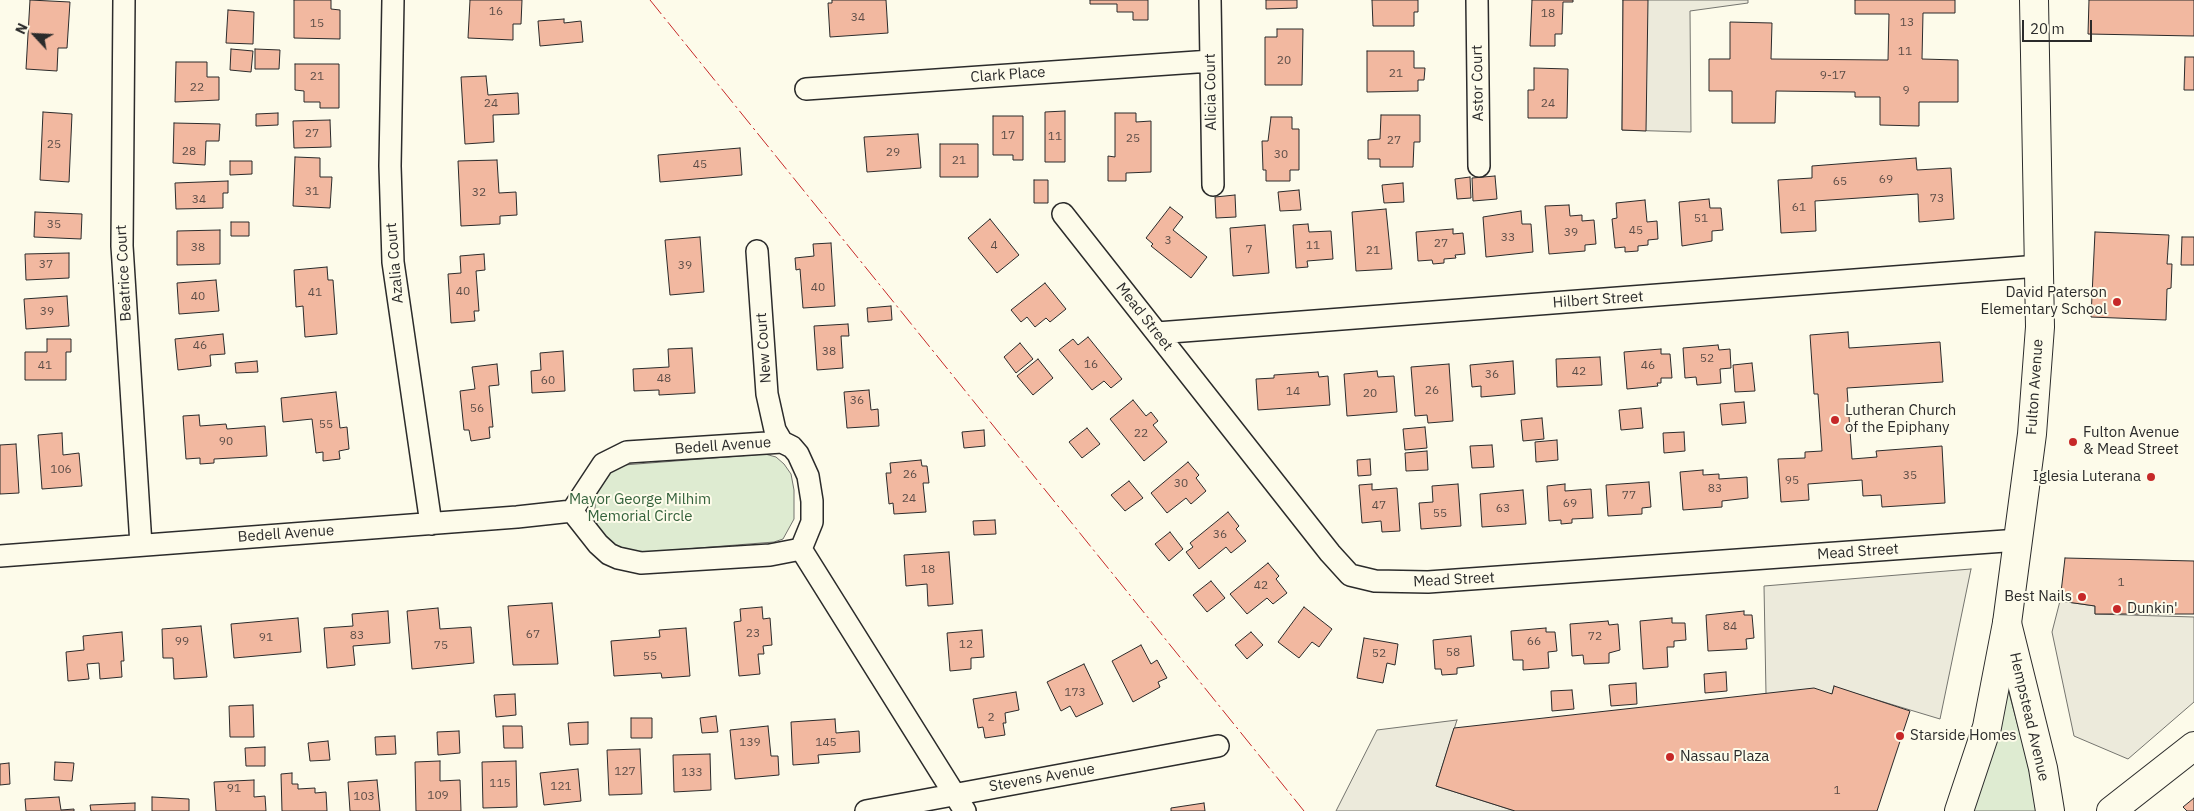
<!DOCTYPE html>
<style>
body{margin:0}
#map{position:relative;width:2194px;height:811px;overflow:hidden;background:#fdfbea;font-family:"IBM Plex Sans",sans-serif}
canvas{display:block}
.north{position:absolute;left:10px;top:10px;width:50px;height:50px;-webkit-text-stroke:4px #fdfbea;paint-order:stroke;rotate:295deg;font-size:14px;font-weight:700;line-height:20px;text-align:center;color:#2b2b2b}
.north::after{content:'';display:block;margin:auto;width:18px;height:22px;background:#2b2b2b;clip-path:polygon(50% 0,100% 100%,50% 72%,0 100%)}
.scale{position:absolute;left:2022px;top:20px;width:70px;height:22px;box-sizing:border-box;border:2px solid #2b2b2b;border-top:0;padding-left:6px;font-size:15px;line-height:18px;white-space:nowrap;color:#2b2b2b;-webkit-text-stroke:4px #fdfbea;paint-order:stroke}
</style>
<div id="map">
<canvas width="2194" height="811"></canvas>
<div class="north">N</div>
<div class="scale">20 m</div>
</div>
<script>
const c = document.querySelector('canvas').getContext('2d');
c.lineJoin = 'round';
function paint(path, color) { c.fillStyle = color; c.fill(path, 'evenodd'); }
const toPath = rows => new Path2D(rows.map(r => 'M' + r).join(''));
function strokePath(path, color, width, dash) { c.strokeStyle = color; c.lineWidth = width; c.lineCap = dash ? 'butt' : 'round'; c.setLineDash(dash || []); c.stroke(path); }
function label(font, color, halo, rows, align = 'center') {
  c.font = font + ' "IBM Plex Sans",sans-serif'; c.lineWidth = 4; c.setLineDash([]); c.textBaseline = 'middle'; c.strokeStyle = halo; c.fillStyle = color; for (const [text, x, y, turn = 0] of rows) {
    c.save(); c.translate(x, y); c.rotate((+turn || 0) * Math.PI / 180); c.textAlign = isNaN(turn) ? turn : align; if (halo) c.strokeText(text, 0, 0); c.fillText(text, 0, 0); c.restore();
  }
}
const green = toPath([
 [765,454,776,457,784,464,791,474,794,490,794,519,783,539,774,542,635,553,619,552,598,534,595,508,596,492,603,473,624,465,765,454],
 [2008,689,2025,752,2038,811,1970,811,2008,689]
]);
const parking = toPath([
 [1623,0,1748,0,1748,3,1690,11,1691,132,1622,130,1623,0],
 [1971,569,1940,719,1834,687,1832,694,1766,694,1764,586,1971,569],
 [2060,601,2095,606,2095,614,2194,617,2194,702,2128,759,2074,736,2052,632,2060,601],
 [1457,720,1436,786,1515,811,1336,811,1377,730,1457,720]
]);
const building = toPath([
 [30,0,70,2,67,48,58,48,57,71,26,69,30,0],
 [294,0,331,0,331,9,340,10,340,39,294,38,294,0],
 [470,0,522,0,521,24,513,24,513,40,468,38,470,0],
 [832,0,886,0,888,33,830,37,828,3,832,3,832,0],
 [1090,0,1148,0,1148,20,1133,20,1133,12,1117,12,1117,4,1090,4,1090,0],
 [1266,0,1297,0,1297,8,1266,9,1266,0],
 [1372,0,1418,0,1418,12,1414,12,1414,26,1373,26,1372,0],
 [1532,0,1573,0,1573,2,1563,2,1562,34,1555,34,1555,46,1530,46,1532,0],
 [1623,0,1648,0,1646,131,1622,130,1623,0],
 [1855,0,1955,0,1955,13,1923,13,1922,59,1958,60,1958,102,1919,102,1919,126,1880,125,1880,97,1855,97,1855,92,1776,91,1775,123,1732,123,1732,91,1709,91,1709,59,1730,59,1730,22,1772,23,1771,59,1888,60,1889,14,1855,14,1855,0],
 [2089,0,2194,0,2194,36,2088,34,2089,0],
 [228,10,254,12,253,44,226,43,228,10],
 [564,19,564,23,581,21,583,42,540,46,538,21,564,19],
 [1277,29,1303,29,1302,85,1265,85,1265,37,1277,37,1277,29],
 [231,49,253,51,251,72,230,70,231,49],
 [255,49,280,50,279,69,255,69,255,49],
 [1367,51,1414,51,1414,68,1425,68,1424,80,1418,80,1418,91,1367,92,1367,51],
 [2185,57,2194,57,2194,90,2184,90,2185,57],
 [176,62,207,62,207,77,219,77,219,100,175,102,176,62],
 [295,64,339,64,339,108,320,108,320,102,304,102,304,91,295,90,295,64],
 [1534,68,1568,69,1567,118,1528,118,1528,90,1534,90,1534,68],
 [486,76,488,95,518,93,519,114,493,115,494,142,465,144,461,77,486,76],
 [1065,111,1065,162,1045,162,1045,112,1065,111],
 [43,112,72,114,69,182,40,180,43,112],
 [278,113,278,125,256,126,256,114,278,113],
 [1115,113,1136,113,1136,122,1151,121,1151,172,1126,173,1126,181,1108,181,1108,156,1115,157,1115,113],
 [1381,115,1420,115,1420,142,1414,142,1413,167,1380,167,1380,159,1368,159,1368,140,1380,139,1381,115],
 [993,116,1023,116,1023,160,1013,160,1013,155,993,155,993,116],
 [1271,117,1292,117,1292,129,1299,129,1299,170,1290,170,1290,181,1266,181,1266,170,1263,170,1262,141,1268,141,1271,117],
 [330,120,331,147,294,148,293,121,330,120],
 [174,123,220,124,219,141,206,141,205,165,173,163,174,123],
 [918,134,921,168,867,172,864,137,918,134],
 [940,144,978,144,978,177,940,177,940,144],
 [740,148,742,175,660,182,658,155,740,148],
 [295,157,320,158,320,177,332,177,330,208,293,206,295,157],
 [1916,158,1917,170,1951,168,1954,219,1919,222,1918,194,1815,201,1816,231,1781,233,1778,180,1812,178,1812,166,1916,158],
 [497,160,499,193,516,192,517,215,500,216,500,224,461,226,458,161,497,160],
 [230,161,252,161,252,174,230,175,230,161],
 [1495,176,1497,199,1473,201,1472,178,1495,176],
 [1470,177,1471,198,1457,199,1455,179,1470,177],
 [1034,180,1048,180,1048,203,1034,203,1034,180],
 [228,181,228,193,223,193,223,208,176,209,175,183,228,181],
 [1403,183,1404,202,1384,203,1382,185,1403,183],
 [1299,190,1301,210,1280,211,1278,192,1299,190],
 [1235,195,1236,217,1216,218,1215,197,1235,195],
 [1709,199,1710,208,1721,208,1723,230,1712,231,1712,241,1682,246,1679,202,1709,199],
 [1645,200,1647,222,1657,221,1658,239,1648,240,1648,245,1638,246,1638,251,1625,252,1625,247,1615,248,1612,219,1617,218,1616,203,1645,200],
 [1569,205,1570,216,1582,215,1582,221,1594,220,1596,244,1585,245,1585,251,1549,254,1545,206,1569,205],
 [1170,207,1183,217,1173,230,1207,257,1191,278,1151,246,1153,244,1146,238,1170,207],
 [1386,209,1392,269,1356,271,1352,212,1386,209],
 [1521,211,1522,224,1531,224,1533,252,1486,257,1483,217,1521,211],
 [35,212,82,214,81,239,34,237,35,212],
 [990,219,1019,255,997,273,968,238,990,219],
 [231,222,249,222,249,236,231,236,231,222],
 [1308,224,1309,232,1331,231,1333,259,1307,261,1308,267,1296,268,1293,225,1308,224],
 [1265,225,1269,273,1233,276,1230,228,1265,225],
 [1453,229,1453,234,1463,233,1465,254,1455,255,1456,258,1444,259,1444,263,1433,264,1432,260,1418,261,1416,232,1453,229],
 [220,230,220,264,177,265,177,231,220,230],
 [2095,232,2169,235,2167,264,2172,264,2171,288,2167,289,2166,320,2091,317,2095,232],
 [700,237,704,292,670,295,665,240,700,237],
 [2182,237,2194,237,2194,265,2181,265,2182,237],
 [831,243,835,306,803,308,800,269,796,270,795,258,814,256,813,244,831,243],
 [69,253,69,278,26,280,25,254,69,253],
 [484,254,485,270,476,271,479,311,474,311,475,321,451,323,448,274,461,273,460,256,484,254],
 [327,267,328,280,333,280,337,334,305,337,303,306,296,307,294,270,327,267],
 [216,280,219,311,179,314,177,283,216,280],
 [1045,283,1066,309,1050,322,1046,318,1035,327,1027,317,1021,322,1011,310,1045,283],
 [67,296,69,326,26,329,24,299,67,296],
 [891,306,892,320,868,322,867,308,891,306],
 [848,324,849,336,841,336,843,368,817,370,814,326,848,324],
 [1848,332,1849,348,1940,342,1943,382,1847,388,1852,459,1877,457,1876,451,1942,446,1945,503,1882,507,1881,495,1863,496,1862,480,1808,484,1809,500,1781,502,1778,459,1805,458,1805,452,1822,451,1818,394,1814,394,1810,335,1848,332],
 [223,334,225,354,210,355,211,366,178,370,175,339,223,334],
 [1088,337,1122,379,1111,388,1104,381,1092,390,1059,350,1073,339,1078,345,1088,337],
 [47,339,71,339,71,352,66,352,66,380,25,380,25,352,47,352,47,339],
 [1020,343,1033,359,1016,373,1004,357,1020,343],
 [1718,345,1719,350,1730,349,1731,368,1720,369,1721,383,1697,385,1696,377,1685,378,1683,348,1718,345],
 [692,348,695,393,659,395,659,390,634,391,633,369,669,367,668,349,692,348],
 [1661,349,1661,354,1670,354,1672,378,1661,378,1661,383,1657,383,1658,386,1627,389,1624,352,1661,349],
 [563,351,565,391,532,393,531,371,541,370,540,353,563,351],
 [1600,357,1602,385,1557,387,1556,359,1600,357],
 [1038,359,1053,378,1033,395,1017,376,1038,359],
 [257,361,258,372,236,373,235,363,257,361],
 [1513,361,1515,394,1481,397,1481,386,1472,387,1470,365,1513,361],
 [1752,363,1755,391,1735,392,1733,365,1752,363],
 [497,364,499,385,489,386,493,427,489,427,490,438,471,441,469,430,464,430,460,391,475,389,472,367,497,364],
 [1449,364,1453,421,1428,423,1427,415,1415,416,1411,367,1449,364],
 [1377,371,1378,377,1394,376,1397,412,1347,416,1344,374,1377,371],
 [1318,372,1319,377,1328,376,1330,405,1258,410,1256,379,1274,378,1274,375,1318,372],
 [869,390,871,410,878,409,879,426,847,428,844,392,869,390],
 [336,392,340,428,347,427,349,449,339,451,340,459,323,461,323,452,316,453,312,419,283,422,281,398,336,392],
 [1133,400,1146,416,1151,412,1158,421,1153,425,1167,442,1144,461,1110,419,1133,400],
 [1744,402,1746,423,1722,425,1720,404,1744,402],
 [1641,408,1643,428,1621,430,1619,410,1641,408],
 [199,415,200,426,226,424,227,429,265,426,267,456,214,459,214,463,200,464,200,458,186,459,183,416,199,415],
 [1542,418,1544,439,1523,441,1521,420,1542,418],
 [1425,427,1427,448,1405,450,1403,429,1425,427],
 [1087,428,1100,444,1082,458,1069,442,1087,428],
 [984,430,985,446,964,448,962,432,984,430],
 [1684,432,1685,451,1664,453,1663,433,1684,432],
 [62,433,63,455,79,453,82,486,42,489,38,435,62,433],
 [1557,440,1558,460,1536,462,1535,442,1557,440],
 [16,444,19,493,0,494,0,445,16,444],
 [1492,445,1494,467,1472,468,1470,446,1492,445],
 [1427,451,1428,470,1406,471,1405,453,1427,451],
 [1370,459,1371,475,1358,476,1357,460,1370,459],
 [921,460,922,466,927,466,929,483,923,483,926,512,894,514,893,503,889,504,886,473,891,473,890,463,921,460],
 [1188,462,1199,475,1196,478,1206,491,1191,504,1186,498,1167,513,1151,493,1188,462],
 [1703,470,1703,475,1719,474,1719,479,1747,477,1748,498,1722,501,1722,507,1683,510,1680,472,1703,470],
 [1129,481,1143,498,1125,511,1111,495,1129,481],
 [1649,482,1651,507,1642,508,1642,514,1608,516,1606,485,1649,482],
 [1372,484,1372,490,1397,488,1400,531,1382,532,1381,521,1362,523,1359,485,1372,484],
 [1458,484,1461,526,1421,529,1419,503,1433,502,1432,486,1458,484],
 [1565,484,1565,491,1591,489,1593,518,1572,519,1572,523,1561,524,1561,520,1549,521,1547,486,1565,484],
 [1523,490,1526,524,1482,527,1480,494,1523,490],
 [1228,512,1239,526,1236,529,1246,541,1231,553,1226,547,1199,569,1186,552,1193,547,1190,543,1228,512],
 [995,520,996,534,974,535,973,521,995,520],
 [1170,532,1183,549,1169,561,1155,544,1170,532],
 [949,552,953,604,928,606,927,584,906,586,904,555,949,552],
 [2065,558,2194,561,2194,614,2095,614,2095,606,2060,601,2065,558],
 [1268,563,1279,576,1276,579,1287,593,1273,604,1267,598,1247,614,1230,594,1268,563],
 [1211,581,1225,598,1207,612,1193,595,1211,581],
 [552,603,558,664,513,665,508,606,552,603],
 [762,607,763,619,770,618,772,645,763,646,764,654,758,654,760,674,739,676,734,622,741,621,740,609,762,607],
 [1304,607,1332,629,1319,647,1312,642,1299,658,1278,642,1304,607],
 [438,608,440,629,471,627,474,663,412,669,407,611,438,608],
 [388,611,390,643,353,646,355,665,327,668,324,628,353,626,352,614,388,611],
 [1744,611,1744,615,1752,615,1754,638,1746,639,1747,649,1708,651,1706,615,1744,611],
 [298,618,301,652,234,658,231,624,298,618],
 [1672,618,1672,623,1685,623,1686,640,1674,641,1674,647,1667,647,1668,667,1643,669,1640,621,1672,618],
 [1608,621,1609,625,1618,624,1620,650,1609,653,1609,663,1584,664,1583,655,1572,656,1570,624,1608,621],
 [201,626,207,677,174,679,173,658,163,658,162,629,201,626],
 [686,628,690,676,662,678,661,673,614,676,611,641,660,637,659,630,686,628],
 [1546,628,1546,632,1555,632,1557,651,1548,652,1549,668,1523,670,1523,660,1513,660,1511,631,1546,628],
 [982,630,984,657,971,658,971,669,950,671,947,633,982,630],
 [122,632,124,661,121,661,122,677,100,679,99,663,87,664,89,679,68,681,66,652,84,650,83,636,122,632],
 [1251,632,1263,645,1247,659,1235,645,1251,632],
 [1471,636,1474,666,1457,668,1457,674,1442,675,1441,669,1435,669,1433,640,1471,636],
 [1364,638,1398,644,1395,665,1387,663,1383,683,1357,678,1364,638],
 [1141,645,1151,664,1157,660,1167,678,1158,682,1160,687,1133,702,1112,661,1141,645],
 [1084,664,1103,704,1076,717,1070,706,1061,711,1047,682,1084,664],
 [1726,672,1727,691,1705,693,1704,674,1726,672],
 [1636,683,1637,704,1611,706,1609,685,1636,683],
 [1834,686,1910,711,1877,811,1515,811,1436,786,1454,728,1814,688,1832,694,1834,686],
 [1572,690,1574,709,1552,711,1551,691,1572,690],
 [1016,692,1019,710,1005,713,1006,723,1003,723,1005,735,985,738,983,727,978,728,973,699,1016,692],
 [515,694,516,715,496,717,494,695,515,694],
 [253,705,254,737,230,737,229,706,253,705],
 [716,716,718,732,702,733,700,718,716,716],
 [631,718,652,718,652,738,631,738,631,718],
 [835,719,836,733,859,731,860,752,818,755,819,763,793,765,791,722,835,719],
 [588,722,588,744,570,745,568,723,588,722],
 [503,726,522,726,523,748,504,748,503,726],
 [768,726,771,756,778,756,779,775,735,779,730,730,768,726],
 [459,731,460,753,438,755,437,732,459,731],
 [395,736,396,754,376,755,375,737,395,736],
 [328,741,330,760,310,761,308,743,328,741],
 [265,747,265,766,246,766,245,748,265,747],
 [640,749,642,794,609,795,607,750,640,749],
 [710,754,711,790,674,792,673,755,710,754],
 [440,761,440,781,460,780,461,811,416,811,415,762,440,761],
 [516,761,517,807,483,808,482,762,516,761],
 [55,762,74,763,72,781,54,780,55,762],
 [9,763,10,784,0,785,0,764,9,763],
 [578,769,581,801,544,805,540,773,578,769],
 [292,773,292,784,298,784,298,789,315,788,315,793,326,792,327,811,282,811,281,774,292,773],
 [254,780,254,797,265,796,266,811,216,811,214,782,254,780],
 [377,780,380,811,350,811,348,782,377,780],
 [59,797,61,810,74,809,74,811,26,811,25,799,59,797],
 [152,797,189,799,189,811,152,811,152,797],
 [2194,798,2194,811,2187,811,2183,807,2194,798],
 [135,803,135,811,91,811,90,805,135,803],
 [1204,803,1205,811,1171,811,1171,808,1204,803]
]);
const minor = toPath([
 [124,0,122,246,141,545],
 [393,0,390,166,393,262,431,524],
 [1210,0,1213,185],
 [1477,0,1479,166],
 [806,89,1211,61],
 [1063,214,1330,553,1350,575,1375,581,1428,582,2019,540],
 [757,251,767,394,775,430,782,442],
 [1157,333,2039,266],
 [782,442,792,447,798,454,808,476,812,501,812,522,801,549,770,555,641,563,618,558,609,554,598,544,572,511,603,464,627,452,782,442],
 [801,549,965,811],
 [0,556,517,517,572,511],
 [866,811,1218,746]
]);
const secondary = toPath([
 [2007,623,2043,768,2050,811]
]);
const primary = toPath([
 [1959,811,1987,727,2007,623,2032,434,2040,327,2034,0],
 [2111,811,2194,746]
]);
const power = toPath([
 [650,0,1304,811]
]);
const markers = [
 [2117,302,5,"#c62828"],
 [1835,420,5,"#c62828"],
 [2073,442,5,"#c62828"],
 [2151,477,5,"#c62828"],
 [2082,597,5,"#c62828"],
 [2117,609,5,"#c62828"],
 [1900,736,5,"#c62828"],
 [1670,757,5,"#c62828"]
];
const numberNames = [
 ["16",496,12],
 ["18",1548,14],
 ["34",858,18],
 ["13",1907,23],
 ["15",317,24],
 ["11",1905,52],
 ["20",1284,61],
 ["21",1396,74],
 ["9-17",1833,76],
 ["21",317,77],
 ["22",197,88],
 ["9",1906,91],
 ["24",491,104],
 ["24",1548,104],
 ["27",312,134],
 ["17",1008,136],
 ["11",1055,137],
 ["25",1133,139],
 ["27",1394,141],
 ["25",54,145],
 ["28",189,152],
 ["29",893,153],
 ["30",1281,155],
 ["21",959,161],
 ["45",700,165],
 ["69",1886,180],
 ["65",1840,182],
 ["31",312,192],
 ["32",479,193],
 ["73",1937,199],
 ["34",199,200],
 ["61",1799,208],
 ["51",1701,219],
 ["35",54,225],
 ["45",1636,231],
 ["39",1571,233],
 ["33",1508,238],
 ["3",1168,241],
 ["27",1441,244],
 ["4",994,246],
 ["11",1313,246],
 ["38",198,248],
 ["7",1249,250],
 ["21",1373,251],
 ["37",46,265],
 ["39",685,266],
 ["40",818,288],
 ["40",463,292],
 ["41",315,293],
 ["40",198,297],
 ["39",47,312],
 ["46",200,346],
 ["38",829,352],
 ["52",1707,359],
 ["16",1091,365],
 ["41",45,366],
 ["46",1648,366],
 ["42",1579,372],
 ["36",1492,375],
 ["48",664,379],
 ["60",548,381],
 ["26",1432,391],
 ["14",1293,392],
 ["20",1370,394],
 ["36",857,401],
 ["56",477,409],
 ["55",326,425],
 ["22",1141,434],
 ["90",226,442],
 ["106",61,470],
 ["26",910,475],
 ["35",1910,476],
 ["95",1792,481],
 ["30",1181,484],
 ["83",1715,489],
 ["77",1629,496],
 ["24",909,499],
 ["69",1570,504],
 ["47",1379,506],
 ["63",1503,509],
 ["55",1440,514],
 ["36",1220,535],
 ["18",928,570],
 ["1",2121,583],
 ["42",1261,586],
 ["84",1730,627],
 ["23",753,634],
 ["67",533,635],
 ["83",357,636],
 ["72",1595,637],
 ["91",266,638],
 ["99",182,642],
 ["66",1534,642],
 ["12",966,645],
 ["75",441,646],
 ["58",1453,653],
 ["52",1379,654],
 ["55",650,657],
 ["173",1075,693],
 ["2",991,718],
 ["139",750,743],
 ["145",826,743],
 ["127",625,772],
 ["133",692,773],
 ["115",500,784],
 ["121",561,787],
 ["91",234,789],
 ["1",1837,791],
 ["109",438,796],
 ["103",364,797]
];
const streetNames = [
 ["Clark Place",1008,75,-4],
 ["Astor Court",1478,83,-91],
 ["Alicia Court",1211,92,-91],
 ["Azalia Court",395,263,-95],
 ["Beatrice Court",124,273,-93],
 ["Hilbert Street",1598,300,-4],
 ["Mead Street",1144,317,52],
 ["New Court",764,348,-94],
 ["Fulton Avenue",2035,387,-86],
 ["Bedell Avenue",723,446,-4],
 ["Bedell Avenue",286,534,-4],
 ["Mead Street",1858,552,-4],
 ["Mead Street",1454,580,-3],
 ["Hempstead Avenue",2029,717,77],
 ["Stevens Avenue",1042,778,-10]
];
const poiNames = [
 ["David Paterson",2107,293,"right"],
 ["Elementary School",2107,310,"right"],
 ["Lutheran Church",1845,411],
 ["of the Epiphany",1845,428],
 ["Fulton Avenue",2083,433],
 ["& Mead Street",2083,450],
 ["Iglesia Luterana",2141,477,"right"],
 ["Best Nails",2072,597,"right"],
 ["Dunkin'",2127,609],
 ["Starside Homes",1910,736],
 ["Nassau Plaza",1680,757]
];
const parkNames = [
 ["Mayor George Milhim",640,500],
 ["Memorial Circle",640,517]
];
paint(green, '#deebd1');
strokePath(green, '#74746e', 1);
paint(parking, '#eceadb');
strokePath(parking, '#74746e', 1);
paint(building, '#f2b8a0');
strokePath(building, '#2b2b2b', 1);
strokePath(minor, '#2b2b2b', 24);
strokePath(secondary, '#2b2b2b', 30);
strokePath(primary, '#2b2b2b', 30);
strokePath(minor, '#fdfbea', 21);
strokePath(secondary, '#fdfbea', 28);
strokePath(primary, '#fdfbea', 28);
strokePath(power, '#c62828', 1, [18, 4, 2.5, 4]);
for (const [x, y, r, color] of markers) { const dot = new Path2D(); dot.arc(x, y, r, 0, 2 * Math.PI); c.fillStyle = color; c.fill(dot); strokePath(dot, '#fdfbea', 2); }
label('12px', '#5d4e48', null, numberNames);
label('15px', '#2b2b2b', '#fdfbea', streetNames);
label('15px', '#2b2b2b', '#fdfbea', poiNames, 'left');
label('15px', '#34623c', '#fdfbea', parkNames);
</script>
